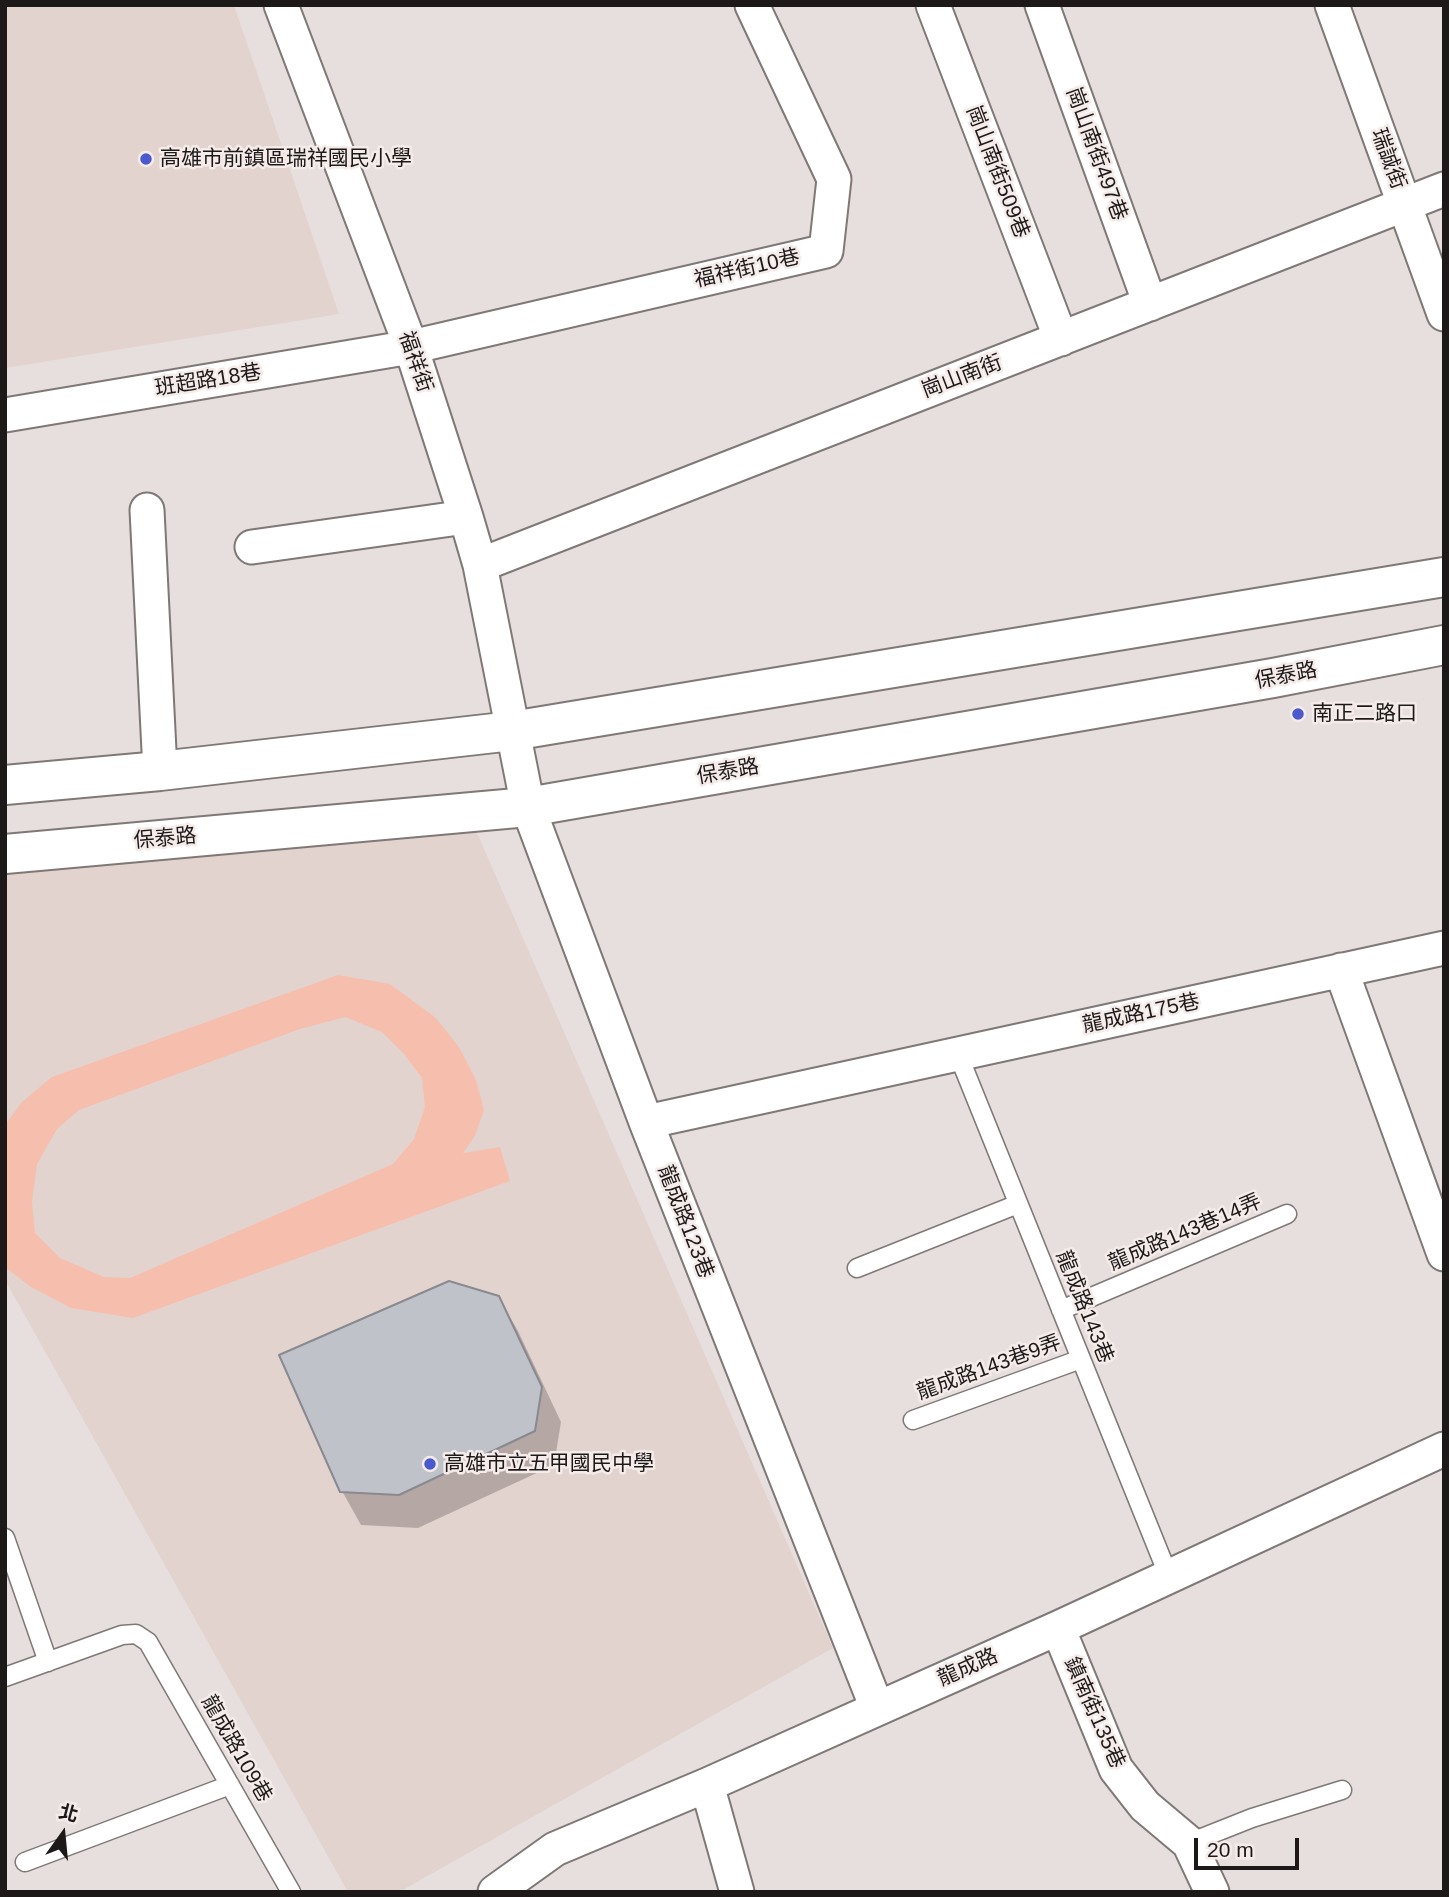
<!DOCTYPE html>
<meta charset="utf-8">
<style>
body{margin:0}
#map{position:relative;width:1449px;height:1897px;overflow:hidden;background:#e7dfdd;font-family:Helvetica,"Noto Sans TC",sans-serif}
canvas{display:block}
.frame{position:absolute;inset:0;border:7px solid #1c1918;pointer-events:none}
.north{position:absolute;left:28px;top:1799px;width:70px;height:70px;-webkit-text-stroke:5px #f5ecea;paint-order:stroke;rotate:15deg;font-size:19px;font-weight:700;line-height:28px;text-align:center;color:#1c1918}
.north::after{content:'';display:block;margin:auto;width:24px;height:32px;background:#1c1918;clip-path:polygon(50% 0,100% 100%,50% 72%,0 100%)}
.scale{position:absolute;left:1194px;top:1838px;width:105px;height:32px;box-sizing:border-box;border:4px solid #1c1918;border-top:0;padding-left:9px;font-size:21px;line-height:24px;white-space:nowrap;color:#1c1918;-webkit-text-stroke:5px #f5ecea;paint-order:stroke}
</style>
<div id="map">
<canvas width="1449" height="1897"></canvas>
<div class="frame"></div>
<div class="north">北</div>
<div class="scale">20 m</div>
</div>
<script>
const c = document.querySelector('canvas').getContext('2d');
c.lineJoin = 'round';
function paint(path, color) { c.fillStyle = color; c.fill(path, 'evenodd'); }
const toPath = rows => new Path2D(rows.map(r => 'M' + r).join(''));
function strokePath(path, color, width, dash) { c.strokeStyle = color; c.lineWidth = width; c.lineCap = dash ? 'butt' : 'round'; c.setLineDash(dash || []); c.stroke(path); }
function label(font, color, halo, rows, align = 'center') {
  c.font = font + ' Helvetica,"Noto Sans TC",sans-serif'; c.lineWidth = 5; c.setLineDash([]); c.textBaseline = 'middle'; c.strokeStyle = halo; c.fillStyle = color; for (const [text, x, y, turn = 0] of rows) {
    c.save(); c.translate(x, y); c.rotate((+turn || 0) * Math.PI / 180); c.textAlign = isNaN(turn) ? turn : align; if (halo) c.strokeText(text, 0, 0); c.fillText(text, 0, 0); c.restore();
  }
}
const built = toPath([
 [5,5,234,5,339,314,5,368],
 [471,819,833,1648,399,1892,348,1892,5,1280,5,863]
]);
const green = toPath([
 [338,975,390,984,436,1018,459,1047,476,1080,484,1110,475,1136,463,1153,500,1147,510,1181,133,1318,71,1308,31,1287,5,1267,5,1125,22,1102,52,1077],
 [345,1017,382,1032,404,1054,422,1078,425,1107,414,1139,393,1164,130,1278,104,1277,60,1258,35,1233,32,1202,37,1164,57,1129,79,1110,300,1029]
]);
const shadow = toPath([
 [498,1297,518,1331,561,1422,554,1465,418,1528,361,1525,342,1491]
]);
const building = toPath([
 [449,1281,499,1296,542,1387,535,1431,399,1495,340,1492,279,1355,449,1281]
]);
const lane = toPath([
 [958,1054,1169,1577],
 [857,1268,1018,1204],
 [1061,1310,1287,1214],
 [913,1420,1081,1359],
 [5,1538,48,1662],
 [5,1677,122,1635,136,1634,148,1642,291,1892],
 [1189,1843,1252,1818,1342,1790],
 [25,1862,230,1785]
]);
const street = toPath([
 [281,5,411,347,466,517,480,565,528,807,646,1122,877,1708],
 [933,5,1061,339],
 [1042,5,1150,304],
 [1332,5,1444,314],
 [5,415,411,347,826,251,834,179,752,5],
 [147,510,160,771],
 [252,547,466,517],
 [480,565,1444,189],
 [1341,970,1444,1254],
 [646,1122,1444,948],
 [1058,1628,1116,1769,1145,1806,1189,1843,1212,1892],
 [707,1785,737,1892],
 [495,1892,555,1849,707,1785,1058,1628,1444,1449]
]);
const secondary = toPath([
 [5,785,160,771,512,731,1444,577],
 [5,854,528,807,1273,678,1444,645]
]);
const markers = [
 [146,159,7,"#4b59ce"],
 [1298,714,7,"#4b59ce"],
 [430,1464,7,"#4b59ce"]
];
const streetNames = [
 ["崗山南街497巷",1096,154,70],
 ["瑞誠街",1388,159,70],
 ["崗山南街509巷",997,172,69],
 ["福祥街10巷",747,269,-13],
 ["福祥街",415,362,71],
 ["崗山南街",962,377,-21],
 ["班超路18巷",208,381,-9],
 ["保泰路",1286,676,-11],
 ["保泰路",728,772,-10],
 ["保泰路",165,839,-5],
 ["龍成路175巷",1141,1014,-12],
 ["龍成路123巷",685,1222,69],
 ["龍成路143巷14弄",1185,1233,-23],
 ["龍成路143巷",1084,1307,68],
 ["龍成路143巷9弄",989,1368,-20],
 ["龍成路",968,1668,-24],
 ["鎮南街135巷",1094,1713,66],
 ["龍成路109巷",236,1749,60]
];
const poiNames = [
 ["高雄市前鎮區瑞祥國民小學",160,159],
 ["南正二路口",1312,714],
 ["高雄市立五甲國民中學",444,1464]
];
paint(built, '#e3d3ce');
paint(green, '#f6bfad');
paint(shadow, '#0003');
paint(building, '#c0c2c9');
strokePath(building, '#888a90', 2);
strokePath(lane, '#7f7876', 21);
strokePath(street, '#7f7876', 37);
strokePath(secondary, '#7f7876', 42);
strokePath(lane, '#fff', 18);
strokePath(street, '#fff', 33);
strokePath(secondary, '#fff', 38);
for (const [x, y, r, color] of markers) { const dot = new Path2D(); dot.arc(x, y, r, 0, 2 * Math.PI); c.fillStyle = color; c.fill(dot); strokePath(dot, '#f5ecea', 2.5); }
label('21px', '#1c1918', '#f5ecea', streetNames);
label('21px', '#1c1918', '#f5ecea', poiNames, 'left');
</script>
